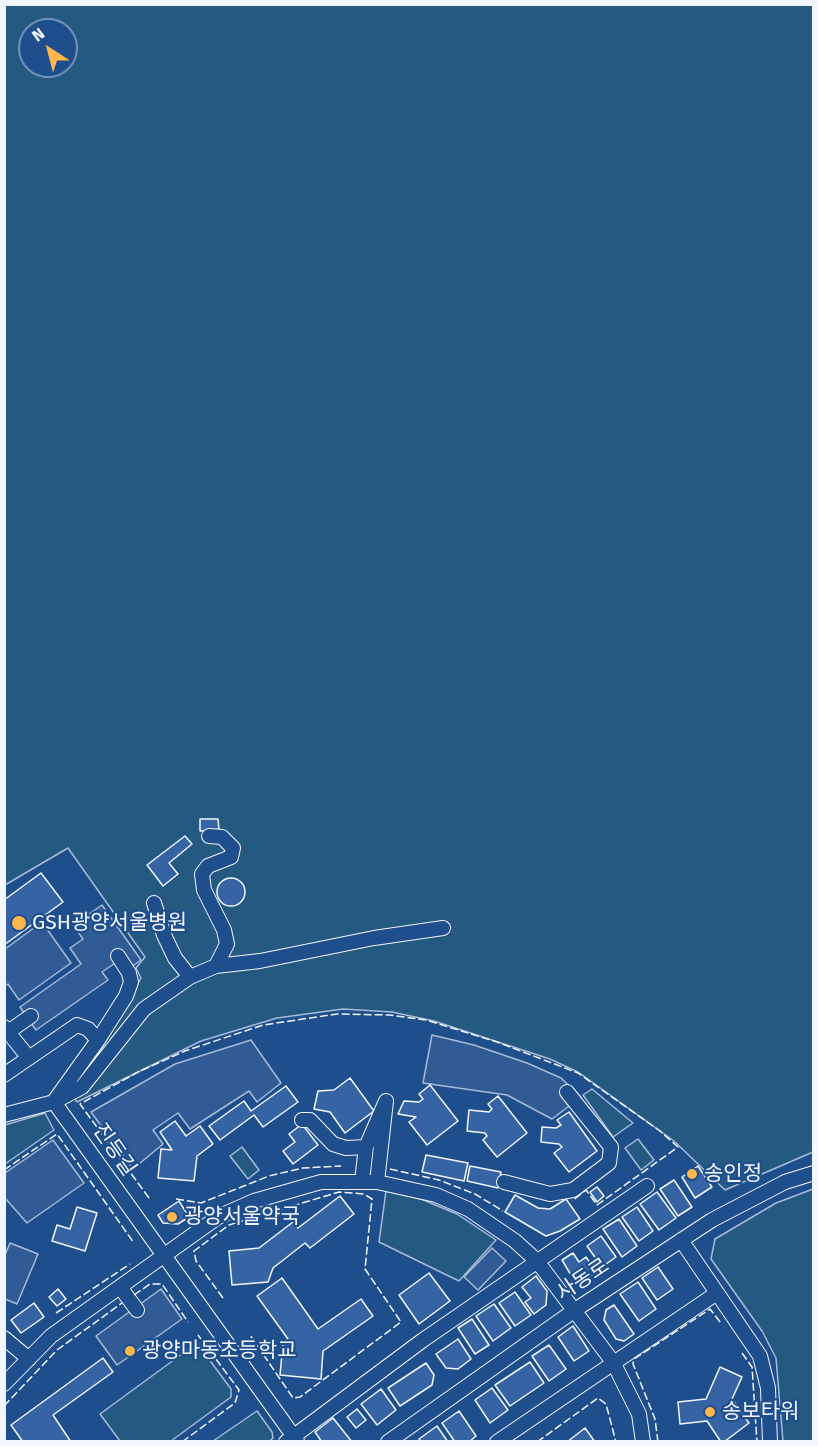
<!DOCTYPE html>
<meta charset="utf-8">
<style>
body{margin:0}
#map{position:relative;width:818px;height:1446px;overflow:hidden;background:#1f4e8c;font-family:"Fira Sans",sans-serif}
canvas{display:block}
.frame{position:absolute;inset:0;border:6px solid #f2f6ff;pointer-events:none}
.north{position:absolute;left:18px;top:18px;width:60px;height:60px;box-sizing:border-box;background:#1f4e8c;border:2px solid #7391ba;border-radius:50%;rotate:324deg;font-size:16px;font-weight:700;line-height:24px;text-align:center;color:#f2f6ff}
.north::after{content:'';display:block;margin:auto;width:21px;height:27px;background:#ffb74d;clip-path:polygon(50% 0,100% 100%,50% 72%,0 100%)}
</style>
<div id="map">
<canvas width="818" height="1446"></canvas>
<div class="frame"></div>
<div class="north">N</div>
</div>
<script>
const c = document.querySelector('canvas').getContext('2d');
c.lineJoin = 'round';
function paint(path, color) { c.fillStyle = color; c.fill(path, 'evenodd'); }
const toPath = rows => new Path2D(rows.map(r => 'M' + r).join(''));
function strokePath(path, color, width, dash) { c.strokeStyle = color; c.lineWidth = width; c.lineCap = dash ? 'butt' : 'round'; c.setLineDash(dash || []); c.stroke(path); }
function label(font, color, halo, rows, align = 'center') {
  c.font = font + ' "Fira Sans","Noto Sans KR",sans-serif'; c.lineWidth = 4.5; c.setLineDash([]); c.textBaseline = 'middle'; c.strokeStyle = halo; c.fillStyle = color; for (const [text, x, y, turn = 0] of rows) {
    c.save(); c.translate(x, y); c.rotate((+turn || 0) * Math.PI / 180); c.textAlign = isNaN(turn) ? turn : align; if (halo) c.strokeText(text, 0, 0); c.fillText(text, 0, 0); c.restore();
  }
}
const green = toPath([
 [4,5,813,5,813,1152,725,1190,674,1141,578,1072,550,1059,434,1021,392,1012,343,1009,277,1018,201,1041,77,1102,74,1098,141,978,136,968,145,957,68,848,5,885,4,5],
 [30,30,66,30,66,66,30,66,30,30],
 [592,1089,633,1123,613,1137,583,1095,592,1089],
 [45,1113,54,1130,5,1164,5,1125,45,1113],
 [638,1139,654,1160,641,1170,625,1148,638,1139],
 [242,1147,259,1170,248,1179,230,1156,242,1147],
 [813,1189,813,1441,783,1441,776,1358,762,1331,711,1259,715,1239,776,1203,813,1189],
 [386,1191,421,1199,457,1214,496,1240,459,1281,379,1242,386,1191],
 [197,1343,231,1389,231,1397,171,1441,120,1441,100,1414,197,1343],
 [257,1411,272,1432,273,1438,270,1441,213,1441,257,1411]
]);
const parking = toPath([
 [102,905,141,960,126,971,118,961,102,972,108,980,36,1030,20,1007,81,964,70,948,83,939,73,925,102,905],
 [42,922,71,963,19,1000,8,984,5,986,5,949,42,922],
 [432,1035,474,1045,527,1063,561,1078,581,1097,552,1119,507,1095,423,1083,432,1035],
 [251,1040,281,1083,257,1102,249,1091,190,1129,178,1113,153,1130,163,1144,133,1169,91,1112,175,1064,251,1040],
 [53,1140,84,1183,27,1223,5,1198,5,1173,53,1140],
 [10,1243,38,1254,17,1304,5,1299,5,1255,10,1243],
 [492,1248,506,1261,478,1290,464,1277,492,1248],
 [161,1289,182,1319,117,1365,96,1336,161,1289]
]);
const building = toPath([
 [200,819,218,819,219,830,200,831,200,819],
 [185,836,192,844,169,863,178,874,163,886,147,865,185,836],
 [41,873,63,902,4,945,4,900,41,873],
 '217 892a14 14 0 1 1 28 0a14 14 0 1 1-28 0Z',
 [350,1078,374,1111,345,1133,330,1112,314,1109,318,1091,334,1090,350,1078],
 [430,1085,458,1121,427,1145,409,1122,416,1117,398,1114,404,1101,419,1102,423,1099,419,1094,430,1085],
 [286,1086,298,1102,263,1127,254,1115,220,1140,209,1126,244,1101,251,1111,286,1086],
 [498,1096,527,1133,497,1157,483,1140,487,1136,485,1133,467,1131,469,1110,489,1112,492,1109,488,1104,498,1096],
 [569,1112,597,1151,569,1172,554,1153,562,1147,559,1144,541,1142,542,1127,556,1128,561,1125,557,1120,569,1112],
 [175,1121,186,1136,200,1126,213,1144,197,1156,194,1181,158,1178,161,1149,172,1150,160,1132,175,1121],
 [302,1124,318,1145,293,1164,283,1151,295,1142,289,1134,302,1124],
 [426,1155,468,1163,464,1181,422,1172,426,1155],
 [470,1166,501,1172,498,1188,467,1181,470,1166],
 [698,1166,712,1187,695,1198,682,1177,698,1166],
 [674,1180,692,1207,678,1216,660,1189,674,1180],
 [597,1187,604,1196,597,1202,590,1192,597,1187],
 [657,1192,676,1218,659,1230,640,1204,657,1192],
 [515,1195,538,1208,550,1209,566,1199,580,1219,560,1231,546,1236,505,1212,515,1195],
 [340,1196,354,1214,310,1248,305,1243,273,1268,268,1282,232,1285,229,1251,259,1248,293,1222,298,1228,340,1196],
 [179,1201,189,1217,178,1224,163,1223,158,1215,179,1201],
 [77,1207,97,1213,85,1251,52,1241,57,1225,70,1229,77,1207],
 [637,1207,653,1231,639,1241,622,1217,637,1207],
 [619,1219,637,1246,622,1257,603,1229,619,1219],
 [601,1236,616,1257,602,1267,587,1246,601,1236],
 [573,1253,579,1262,586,1257,596,1272,585,1279,571,1275,562,1260,573,1253],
 [658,1267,673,1289,657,1300,642,1278,658,1267],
 [429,1273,450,1301,419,1324,399,1295,429,1273],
 [536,1276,547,1291,546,1305,534,1314,525,1302,531,1298,522,1287,536,1276],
 [282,1278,318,1329,361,1299,373,1316,323,1351,321,1379,280,1375,283,1343,288,1339,257,1296,282,1278],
 [638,1282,656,1309,639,1321,620,1294,638,1282],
 [58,1289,66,1299,57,1306,49,1297,58,1289],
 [515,1292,531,1315,515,1326,499,1303,515,1292],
 [34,1303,44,1317,21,1333,11,1320,34,1303],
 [494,1304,511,1328,493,1341,476,1316,494,1304],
 [614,1305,634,1334,624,1341,616,1339,604,1320,606,1310,614,1305],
 [472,1319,489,1345,475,1354,458,1328,472,1319],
 [573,1326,589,1351,574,1361,558,1337,573,1326],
 [458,1339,471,1359,458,1369,446,1368,436,1354,458,1339],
 [549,1345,566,1369,549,1381,532,1356,549,1345],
 [103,1358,113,1372,53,1415,71,1442,23,1442,11,1425,103,1358],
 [530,1362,544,1383,510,1406,495,1385,530,1362],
 [426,1363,434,1375,432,1385,400,1406,388,1388,426,1363],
 [720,1367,742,1377,732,1399,749,1423,724,1442,721,1442,707,1421,680,1424,678,1402,706,1399,720,1367],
 [492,1388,508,1410,490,1423,475,1400,492,1388],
 [381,1389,396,1410,377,1425,361,1404,381,1389],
 [357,1409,366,1420,356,1428,347,1417,357,1409],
 [459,1411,476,1436,469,1442,455,1442,442,1423,459,1411],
 [333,1418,352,1442,322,1442,315,1432,333,1418],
 [437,1426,448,1442,421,1442,419,1439,437,1426],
 [585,1428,595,1442,567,1442,585,1428]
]);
const minor = toPath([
 [209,836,222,837,233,848,231,857,208,866,202,874,204,890,224,930,227,944,216,966],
 [190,977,216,966,260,961,374,938,443,928],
 [4,1027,29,1058],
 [8,1032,31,1016],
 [98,1040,126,996,131,982,129,973,118,956],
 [4,1075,77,1025,88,1029,98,1040,55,1100],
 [54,1102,297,1441],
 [4,1115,54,1102,82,1087,144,1009,190,977,175,958,164,935,154,903],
 [302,1120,310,1120,333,1144,346,1148,366,1147],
 [362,1181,366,1147,386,1101,377,1182],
 [504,1182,550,1194,573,1190,609,1163,611,1147,567,1092],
 [681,1240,760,1356,768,1388,770,1442],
 [120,1287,137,1310],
 [4,1338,29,1359],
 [4,1384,51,1336,218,1217,254,1201,321,1182,377,1182,436,1195,468,1209,515,1241,537,1261,613,1362,639,1414,643,1442],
 [286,1442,423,1340,647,1186],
 [388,1442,575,1310,712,1220,785,1182,814,1173],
 [497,1442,717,1293]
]);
const fence = toPath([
 [390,1169,439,1180,475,1194,503,1211],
 [4,1170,57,1134,134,1243],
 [149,1198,80,1104,138,1072,185,1051,263,1025,337,1014,390,1015,426,1020,497,1042,578,1073,660,1131,678,1147,597,1205,586,1190,572,1201],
 [176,1199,201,1203,269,1176,303,1168,341,1166],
 [134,1295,150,1284,162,1284,188,1322],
 [223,1298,196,1261,194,1251,229,1225,339,1192,364,1194,372,1199,365,1269,401,1322,300,1397,293,1398,250,1335],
 [56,1313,130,1264],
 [742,1353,752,1367,757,1442],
 [4,1406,57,1350,122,1303],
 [182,1442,235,1403,239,1390,198,1335],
 [537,1442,598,1398,606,1404,616,1442],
 [658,1442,655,1419,633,1364,634,1359,710,1309,721,1323]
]);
const markers = [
 [19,923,8,"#ffb74d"],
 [692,1174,6,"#ffb74d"],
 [172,1217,6,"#ffb74d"],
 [130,1351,6,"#ffb74d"],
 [710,1412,6,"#ffb74d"]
];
const poiNames = [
 ["GSH광양서울병원",32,923],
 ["송인정",704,1174],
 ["광양서울약국",184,1217],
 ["광양마동초등학교",142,1351],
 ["송보타워",722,1412]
];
const streetNames = [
 ["진등길",114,1150,55],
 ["사동로",583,1280,-34]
];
paint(green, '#245a82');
strokePath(green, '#a8bbd7', 1.5);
paint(parking, '#305b95');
strokePath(parking, '#a8bbd7', 1.5);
paint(building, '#3563a3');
strokePath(building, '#f2f6ff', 1.5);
strokePath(minor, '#f2f6ff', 16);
strokePath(minor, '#1f4e8c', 14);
strokePath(fence, '#f2f6ff', 1.5, [8, 3]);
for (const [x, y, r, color] of markers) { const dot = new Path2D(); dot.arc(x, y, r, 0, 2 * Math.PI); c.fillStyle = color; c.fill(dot); strokePath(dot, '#1f4e8c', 2); }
label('21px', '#f2f6ff', '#1f4e8c', poiNames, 'left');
label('21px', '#f2f6ff', '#1f4e8c', streetNames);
</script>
